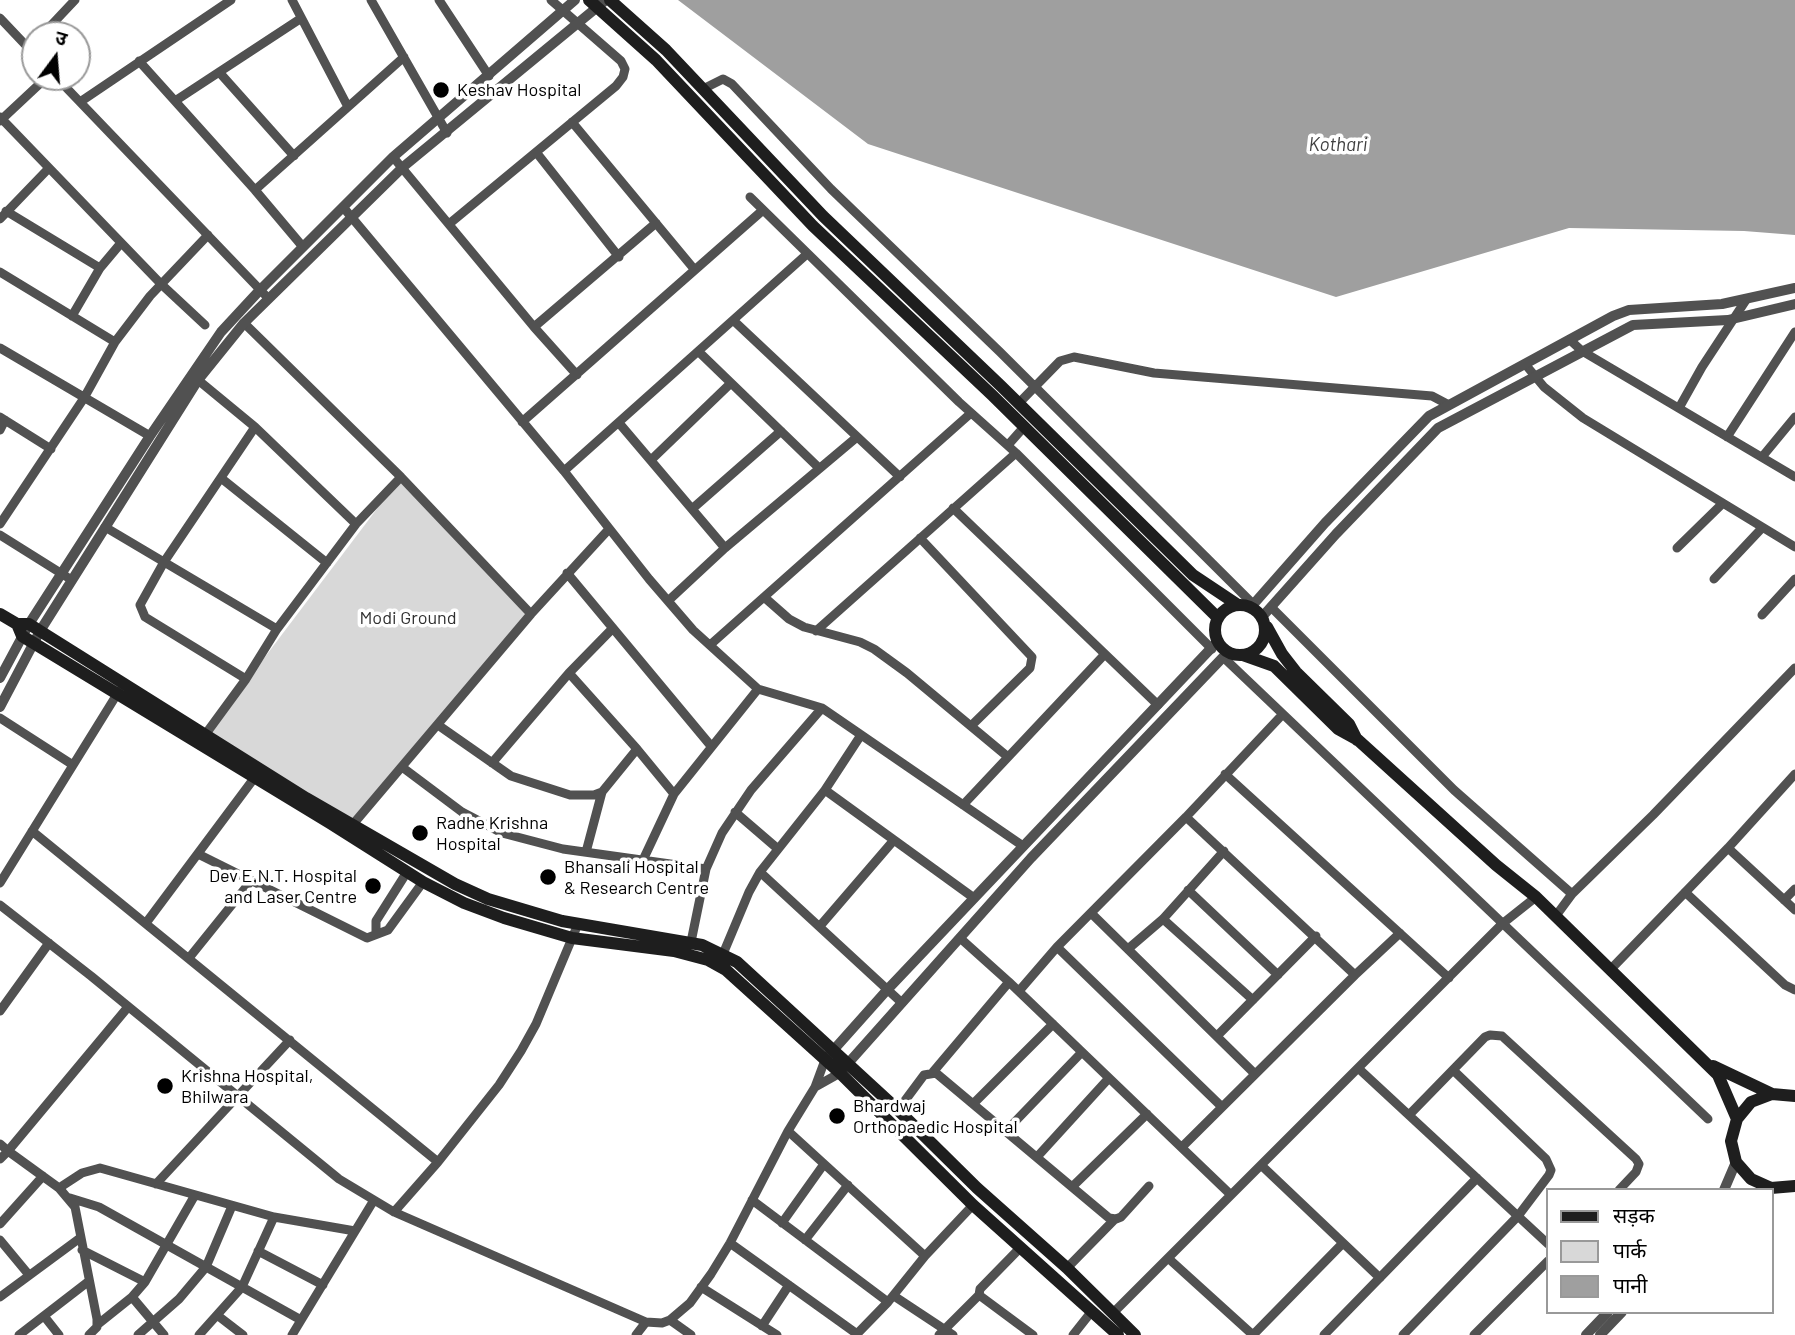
<!DOCTYPE html>
<meta charset="utf-8">
<style>
body{margin:0}
#map{position:relative;width:1795px;height:1335px;overflow:hidden;background:#fff;font-family:Barlow,"Noto Sans Devanagari",sans-serif}
canvas{display:block}
.legend{position:absolute;left:1546px;top:1188px;width:228px;height:126px;box-sizing:border-box;background:#fff;border:2px solid #999;margin:0;padding:9px 12px;list-style:none;font-size:21px;color:#000}
.legend li{display:flex;align-items:center;gap:14px;height:35px}
.legend b{width:35px;border:2px solid #999}
.north{position:absolute;left:21px;top:21px;width:70px;height:70px;box-sizing:border-box;background:#fff;border:2px solid #999;border-radius:50%;rotate:16deg;font-size:19px;font-weight:700;line-height:28px;text-align:center;color:#000}
.north::after{content:'';display:block;margin:auto;width:24px;height:32px;background:#000;clip-path:polygon(50% 0,100% 100%,50% 72%,0 100%)}
</style>
<div id="map">
<canvas width="1795" height="1335"></canvas>
<ul class="legend">
<li><b style="height:9px;background:#1e1e1e"></b>सड़क</li>
<li><b style="height:19px;background:#d8d8d8"></b>पार्क</li>
<li><b style="height:19px;background:#9f9f9f"></b>पानी</li>
</ul>
<div class="north">उ</div>
</div>
<script>
const c = document.querySelector('canvas').getContext('2d');
c.lineJoin = 'round';
function paint(path, color) { c.fillStyle = color; c.fill(path, 'evenodd'); }
const toPath = rows => new Path2D(rows.map(r => 'M' + r).join(''));
function strokePath(path, color, width, dash) { c.strokeStyle = color; c.lineWidth = width; c.lineCap = dash ? 'butt' : 'round'; c.setLineDash(dash || []); c.stroke(path); }
function label(font, color, halo, rows, align = 'center') {
  c.font = font + ' Barlow,sans-serif'; c.lineWidth = 7; c.setLineDash([]); c.textBaseline = 'middle'; c.strokeStyle = halo; c.fillStyle = color; for (const [text, x, y, turn = 0] of rows) {
    c.save(); c.translate(x, y); c.rotate((+turn || 0) * Math.PI / 180); c.textAlign = isNaN(turn) ? turn : align; if (halo) c.strokeText(text, 0, 0); c.fillText(text, 0, 0); c.restore();
  }
}
const green = toPath([
 [401,477,531,614,355,821,206,735]
]);
const water = toPath([
 [678,0,1795,0,1795,235,1744,231,1569,228,1336,297,868,144]
]);
const minor = toPath([
 [292,0,348,107],
 [371,0,447,133],
 [439,0,489,76],
 [0,18,35,55],
 [42,35,75,0],
 [139,61,255,190,303,247],
 [219,72,294,156],
 [56,77,268,298],
 [703,89,723,79,732,84,831,189,1000,352,1253,604],
 [175,101,300,19],
 [80,102,231,0],
 [0,117,161,284,205,325],
 [0,121,47,77],
 [572,122,694,269],
 [536,152,619,257],
 [393,157,534,327,577,375],
 [255,190,404,57],
 [750,197,959,402,1016,453,1212,649],
 [343,207,564,471,649,579,693,630,758,689,822,708,1023,846],
 [6,211,100,268],
 [0,219,49,168],
 [449,224,616,86,623,77,625,69,621,61,551,0],
 [0,272,115,342],
 [72,316,100,268,121,243],
 [734,321,900,477],
 [244,323,401,477,531,614],
 [534,327,656,223],
 [1570,340,1582,351,1795,477],
 [0,348,150,436],
 [699,352,819,468],
 [1525,364,1544,387,1583,418,1795,547],
 [198,380,255,427,356,524],
 [1019,403,1060,361,1074,357,1154,373,1432,396,1449,405],
 [1679,408,1702,367,1746,300],
 [0,417,51,449],
 [522,422,763,210],
 [619,423,725,548],
 [0,430,5,420],
 [1727,437,1795,332],
 [1008,445,1024,427],
 [1762,457,1795,417],
 [651,460,731,383],
 [564,471,807,254],
 [221,478,327,563],
 [953,508,1158,705],
 [692,509,781,431],
 [0,524,84,398,115,342,150,296,208,235],
 [105,527,277,629],
 [0,535,67,577],
 [920,538,1032,657,1030,668,971,726],
 [1677,548,1722,504],
 [567,573,711,746],
 [1714,579,1762,528],
 [764,597,789,619,804,627,860,642,874,649,907,673,1008,757],
 [668,601,725,548,857,437],
 [1271,607,1454,790,1572,894],
 [1762,615,1795,579],
 [816,631,1016,453],
 [710,645,971,413],
 [1223,657,1708,1119],
 [569,673,637,749,674,794],
 [246,679,145,617,140,605,164,562,255,427],
 [0,718,73,765],
 [438,725,511,776,570,795,594,795,602,792,637,749],
 [202,739,246,679,277,629,356,524,401,477],
 [492,763,569,673,613,628],
 [402,767,462,812,502,833,563,849,706,869],
 [1225,774,1449,978],
 [825,790,974,898],
 [963,805,1105,654],
 [735,812,778,849],
 [1186,817,1355,975],
 [349,829,531,614,609,529],
 [32,831,438,1162],
 [1728,848,1795,910],
 [586,852,602,792],
 [198,854,367,938,388,930,423,882],
 [643,860,674,794,758,689],
 [760,872,902,1003],
 [0,883,119,691],
 [1188,890,1278,975],
 [1685,892,1785,985,1795,990],
 [1784,900,1795,889],
 [0,905,91,976,339,1179,394,1212,646,1322,662,1323,670,1320,690,1303,711,1274,730,1243,788,1131,815,1087,825,1060],
 [1092,914,1255,1074],
 [1555,917,1572,894,1653,815,1795,668],
 [1163,919,1253,1000],
 [146,923,258,773],
 [820,926,894,840],
 [376,933,376,921,407,872],
 [960,938,1009,982,1231,1195],
 [691,942,706,869,722,833,751,790,822,708],
 [1057,947,1222,1107],
 [1128,949,1163,919,1224,851],
 [723,954,749,892,760,872,825,790,861,735],
 [189,958,251,881],
 [1611,969,1728,848,1795,774],
 [1019,991,1057,947,1186,817,1282,715],
 [0,1011,49,943],
 [1217,1036,1316,936],
 [1358,1068,1548,1244],
 [933,1072,1009,982],
 [815,1087,840,1073],
 [974,1103,1053,1024],
 [898,1110,924,1075,936,1073,1109,1218,1116,1219,1121,1217,1149,1186],
 [1409,1115,1485,1037,1490,1035,1502,1036,1636,1159,1639,1164,1636,1172,1619,1190],
 [788,1131,925,1256],
 [1006,1131,1082,1052],
 [0,1144,8,1151,128,1007],
 [1182,1147,1355,975,1400,933],
 [1037,1157,1109,1078],
 [0,1159,8,1151,59,1188,75,1207,97,1319,97,1327,89,1335],
 [1261,1165,1380,1278],
 [156,1184,290,1040],
 [1072,1187,1147,1114],
 [59,1188,82,1173,100,1168,274,1217,355,1231],
 [70,1198,99,1207,301,1320],
 [752,1200,888,1302],
 [394,1212,438,1162,499,1085,521,1051,536,1024,578,924],
 [782,1223,824,1164],
 [0,1224,43,1176],
 [0,1240,29,1275],
 [805,1240,848,1185],
 [730,1243,857,1334],
 [1020,1248,980,1289,979,1295,1033,1335],
 [82,1250,145,1282],
 [258,1251,323,1285],
 [1168,1258,1253,1335],
 [1067,1268,1114,1220],
 [701,1287,777,1335],
 [894,1296,953,1335],
 [0,1297,80,1238],
 [132,1297,164,1335],
 [1113,1313,1502,924,1536,897],
 [217,1315,243,1335],
 [44,1316,59,1335],
 [670,1320,691,1335],
 [97,1325,132,1297,145,1282,195,1195],
 [762,1326,789,1285],
 [19,1335,89,1281],
 [138,1335,179,1299,206,1267,232,1206],
 [199,1335,242,1287,274,1217],
 [292,1335,374,1200],
 [636,1335,646,1322],
 [856,1335,888,1302,925,1256,973,1205],
 [939,1335,979,1295],
 [1073,1335,1092,1311],
 [1253,1335,1343,1243],
 [1324,1335,1477,1178],
 [1403,1335,1518,1216,1549,1175,1551,1170,1546,1159,1453,1070],
 [1474,1335,1548,1261]
]);
const tertiary = toPath([
 [1251,607,1325,523,1429,416,1613,316,1629,310,1722,304,1795,288],
 [1262,617,1336,534,1438,428,1633,325,1728,320,1795,304],
 [0,678,29,624,150,436,221,332,259,291,393,157,575,0],
 [0,707,40,631,198,380,244,323,403,167,606,0],
 [829,1055,887,990,1218,641],
 [843,1069,1031,858,1228,652],
 [1724,1190,1736,1162],
 [1586,1335,1608,1312],
 [1600,1335,1622,1312]
]);
const secondary = toPath([
 [589,0,656,60,813,226,992,395,1218,618],
 [610,0,666,50,823,216,1001,386,1193,575,1238,605],
 '1215 630a25 25 0 1 1 50 0a25 25 0 1 1-50 0Z',
 [0,614,17,624,29,624,40,631,306,798,455,884,488,899,562,921,702,945,737,962,898,1110,977,1188,1067,1268,1135,1335],
 [17,624,22,636,330,823,423,882,464,903,504,918,572,938,674,951,708,960,726,970,840,1073,973,1205,1118,1335],
 [1267,627,1282,654,1296,672,1349,724,1357,740],
 [1243,655,1274,666,1338,729,1358,740,1496,865,1536,897,1718,1075,1737,1119],
 [1713,1066,1772,1094],
 [1795,1096,1772,1094,1751,1102,1737,1119,1731,1141,1736,1162,1751,1179,1771,1188,1795,1186]
]);
const markers = [
 [441,90,9,"#000"],
 [420,833,9,"#000"],
 [548,877,9,"#000"],
 [373,886,9,"#000"],
 [165,1086,9,"#000"],
 [837,1116,9,"#000"]
];
const poiNames = [
 ["Keshav Hospital",457,90],
 ["Radhe Krishna",436,823],
 ["Hospital",436,844],
 ["Bhansali Hospital",564,867],
 ["& Research Centre",564,888],
 ["Dev E.N.T. Hospital",357,876,"right"],
 ["and Laser Centre",357,897,"right"],
 ["Krishna Hospital,",181,1076],
 ["Bhilwara",181,1097],
 ["Bhardwaj",853,1106],
 ["Orthopaedic Hospital",853,1127]
];
const parkNames = [
 ["Modi Ground",408,618]
];
const waterNames = [
 ["Kothari",1338,145]
];
paint(green, '#d8d8d8');
paint(water, '#9f9f9f');
strokePath(minor, '#515151', 9);
strokePath(tertiary, '#515151', 10);
strokePath(secondary, '#1e1e1e', 12);
for (const [x, y, r, color] of markers) { const dot = new Path2D(); dot.arc(x, y, r, 0, 2 * Math.PI); c.fillStyle = color; c.fill(dot); strokePath(dot, '#fff', 2.5); }
label('18px', '#000', '#fff', poiNames, 'left');
label('18px', '#2f2f2f', '#fff', parkNames);
label('italic 19px', '#404040', '#fff', waterNames);
</script>
